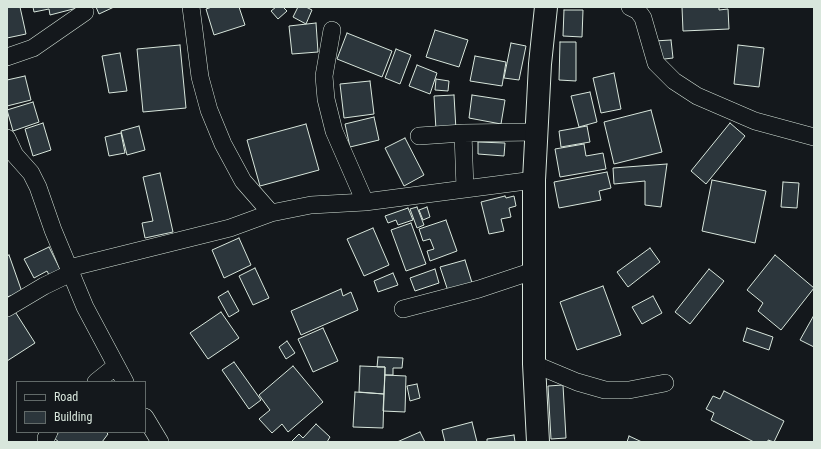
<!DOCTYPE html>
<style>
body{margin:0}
#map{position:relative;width:821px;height:449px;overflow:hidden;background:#14181c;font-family:"Roboto Condensed",sans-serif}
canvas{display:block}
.frame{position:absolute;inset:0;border:8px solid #d8e6dc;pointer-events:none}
.legend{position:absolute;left:16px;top:381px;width:130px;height:52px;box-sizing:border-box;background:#14181c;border:1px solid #626a69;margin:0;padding:5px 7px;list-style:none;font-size:12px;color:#d8e6dc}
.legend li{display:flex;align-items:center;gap:8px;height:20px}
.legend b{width:20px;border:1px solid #626a69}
</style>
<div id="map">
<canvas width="821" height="449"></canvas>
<div class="frame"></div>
<ul class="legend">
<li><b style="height:5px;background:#14181c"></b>Road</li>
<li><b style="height:11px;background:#2c363c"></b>Building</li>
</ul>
</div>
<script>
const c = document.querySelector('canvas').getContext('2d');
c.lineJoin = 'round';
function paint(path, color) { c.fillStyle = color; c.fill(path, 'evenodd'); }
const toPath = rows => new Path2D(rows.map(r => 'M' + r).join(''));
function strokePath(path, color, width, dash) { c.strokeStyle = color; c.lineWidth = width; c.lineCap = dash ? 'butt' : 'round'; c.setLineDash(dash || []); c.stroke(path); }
const building = toPath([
 [7,7,20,7,26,34,7,38,7,7],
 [33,7,77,7,77,8,50,15,49,9,34,12,33,7],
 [96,7,114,7,99,14,96,7],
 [212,7,239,7,245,25,214,35,206,9,212,7],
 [276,7,283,7,287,11,278,19,271,11,276,7],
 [298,7,306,7,312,10,306,24,293,17,298,7],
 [682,7,719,7,719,10,728,9,729,29,683,31,682,7],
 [564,10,583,10,582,37,563,36,564,10],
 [316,23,318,52,292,54,289,26,316,23],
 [435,30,468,40,459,67,426,57,435,30],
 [347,33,392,51,382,77,337,59,347,33],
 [671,40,673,58,656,60,654,41,671,40],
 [560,42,576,42,576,81,559,80,560,42],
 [511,43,526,46,519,80,504,78,511,43],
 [180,45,186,108,143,112,137,49,180,45],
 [738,45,764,48,759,87,734,84,738,45],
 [396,49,411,55,400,84,385,78,396,49],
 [120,53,127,91,109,93,102,56,120,53],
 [475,56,506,62,502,86,470,81,475,56],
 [417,65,437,73,430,94,409,86,417,65],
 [614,73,621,109,601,113,593,78,614,73],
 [25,76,31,100,7,106,7,80,25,76],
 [436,79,449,81,448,91,435,90,436,79],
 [370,81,374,114,344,118,340,84,370,81],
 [590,92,597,122,579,127,571,96,590,92],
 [454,95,456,130,436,130,434,96,454,95],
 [472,95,505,100,501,124,469,118,472,95],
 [33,102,39,122,13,131,7,110,33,102],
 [651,110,662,152,614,164,604,122,651,110],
 [374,117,379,140,350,147,345,124,374,117],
 [43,123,51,150,33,156,25,129,43,123],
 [730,123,745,136,706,184,691,171,730,123],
 [306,124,319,170,260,186,247,140,306,124],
 [139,126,145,150,127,155,121,131,139,126],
 [587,126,590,142,561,147,559,131,587,126],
 [121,133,125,153,109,156,105,137,121,133],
 [405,138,424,175,404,186,385,148,405,138],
 [478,142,505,143,504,156,478,154,478,142],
 [584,144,586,156,603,153,606,169,560,177,555,149,584,144],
 [667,164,661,207,645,205,645,181,614,184,613,168,667,164],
 [607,172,611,188,599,191,601,200,559,208,554,182,607,172],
 [160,173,173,232,145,238,142,223,153,221,143,177,160,173],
 [712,180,766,191,755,243,702,231,712,180],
 [783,182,799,183,797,208,781,207,783,182],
 [505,196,506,198,514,196,516,206,509,208,511,217,501,219,504,231,489,234,481,202,505,196],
 [417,207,424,225,417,228,410,209,417,207],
 [427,207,430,217,423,220,419,210,427,207],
 [408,208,413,220,398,225,396,220,388,223,385,216,408,208],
 [446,220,457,251,430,261,427,251,434,249,430,239,423,241,419,229,446,220],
 [411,223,426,264,406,271,391,230,411,223],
 [373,228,389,265,364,276,347,239,373,228],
 [239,238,251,265,224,278,212,250,239,238],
 [49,247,62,273,51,279,47,271,34,278,24,259,49,247],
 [650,248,660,262,628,287,617,272,650,248],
 [9,255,22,292,7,297,7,256,9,255],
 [775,255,814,288,781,330,758,311,763,303,747,290,775,255],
 [465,260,473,286,449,294,440,267,465,260],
 [255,268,269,298,253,305,239,276,255,268],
 [435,269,439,283,415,291,410,278,435,269],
 [709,269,724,281,690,324,675,312,709,269],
 [393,273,398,285,378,292,374,281,393,273],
 [603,286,621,335,577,350,560,302,603,286],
 [341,289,343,296,351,292,358,310,301,335,291,311,341,289],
 [228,291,239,311,229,317,218,297,228,291],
 [653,296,662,313,642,324,632,307,653,296],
 [14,310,35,343,7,361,7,314,14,310],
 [221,312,239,338,208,359,190,333,221,312],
 [814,315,814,347,800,340,814,315],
 [323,328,338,361,313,372,298,339,323,328],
 [747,328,773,337,769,350,743,341,747,328],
 [287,341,295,353,286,359,279,347,287,341],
 [378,357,403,358,402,368,393,368,393,375,385,375,385,367,377,367,378,357],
 [234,362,261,400,249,409,222,370,234,362],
 [293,366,323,402,288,432,282,424,272,433,259,419,270,410,259,395,293,366],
 [360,366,385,367,384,394,359,392,360,366],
 [385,375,406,376,405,412,383,411,385,375],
 [417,384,420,398,410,401,407,386,417,384],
 [563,385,566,438,551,439,548,386,563,385],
 [724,391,784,421,774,442,768,440,768,442,754,442,711,420,714,413,706,409,713,396,720,399,724,391],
 [355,392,384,394,383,428,353,427,355,392],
 [472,422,477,442,445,442,442,430,472,422],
 [316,424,330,437,327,442,291,442,299,434,303,438,316,424],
 [59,432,106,432,108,434,102,442,59,442,54,438,59,432],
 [420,432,425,442,397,442,420,432],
 [514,435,515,442,487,442,487,439,514,435],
 [629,436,642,442,627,442,629,436]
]);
const street = toPath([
 [191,7,200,77,209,110,223,144,243,181,271,213],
 [630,7,638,11,643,18,656,63,674,81,697,96,755,121,814,137],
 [332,30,324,76,326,99,334,131,365,202],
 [7,57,33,48,85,12],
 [463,133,465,189],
 [419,136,463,133,536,132],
 [7,138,15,155,31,173,38,187,53,230,85,307,125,382],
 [69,268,230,228,271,213,311,205,365,202,534,180],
 [7,308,44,286,71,273],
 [403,309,479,289,533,271],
 [534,364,577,382,605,390,629,390,665,383],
 [96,382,116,366],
 [145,417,160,442],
 [46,438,49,432]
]);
const secondary = toPath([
 [538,442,534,364,534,180,540,64,546,7]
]);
paint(building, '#2c363c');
strokePath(building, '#d8e6dc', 1);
strokePath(street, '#d8e6dc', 18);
strokePath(secondary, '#d8e6dc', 24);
strokePath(street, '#14181c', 17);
strokePath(secondary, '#14181c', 22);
</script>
